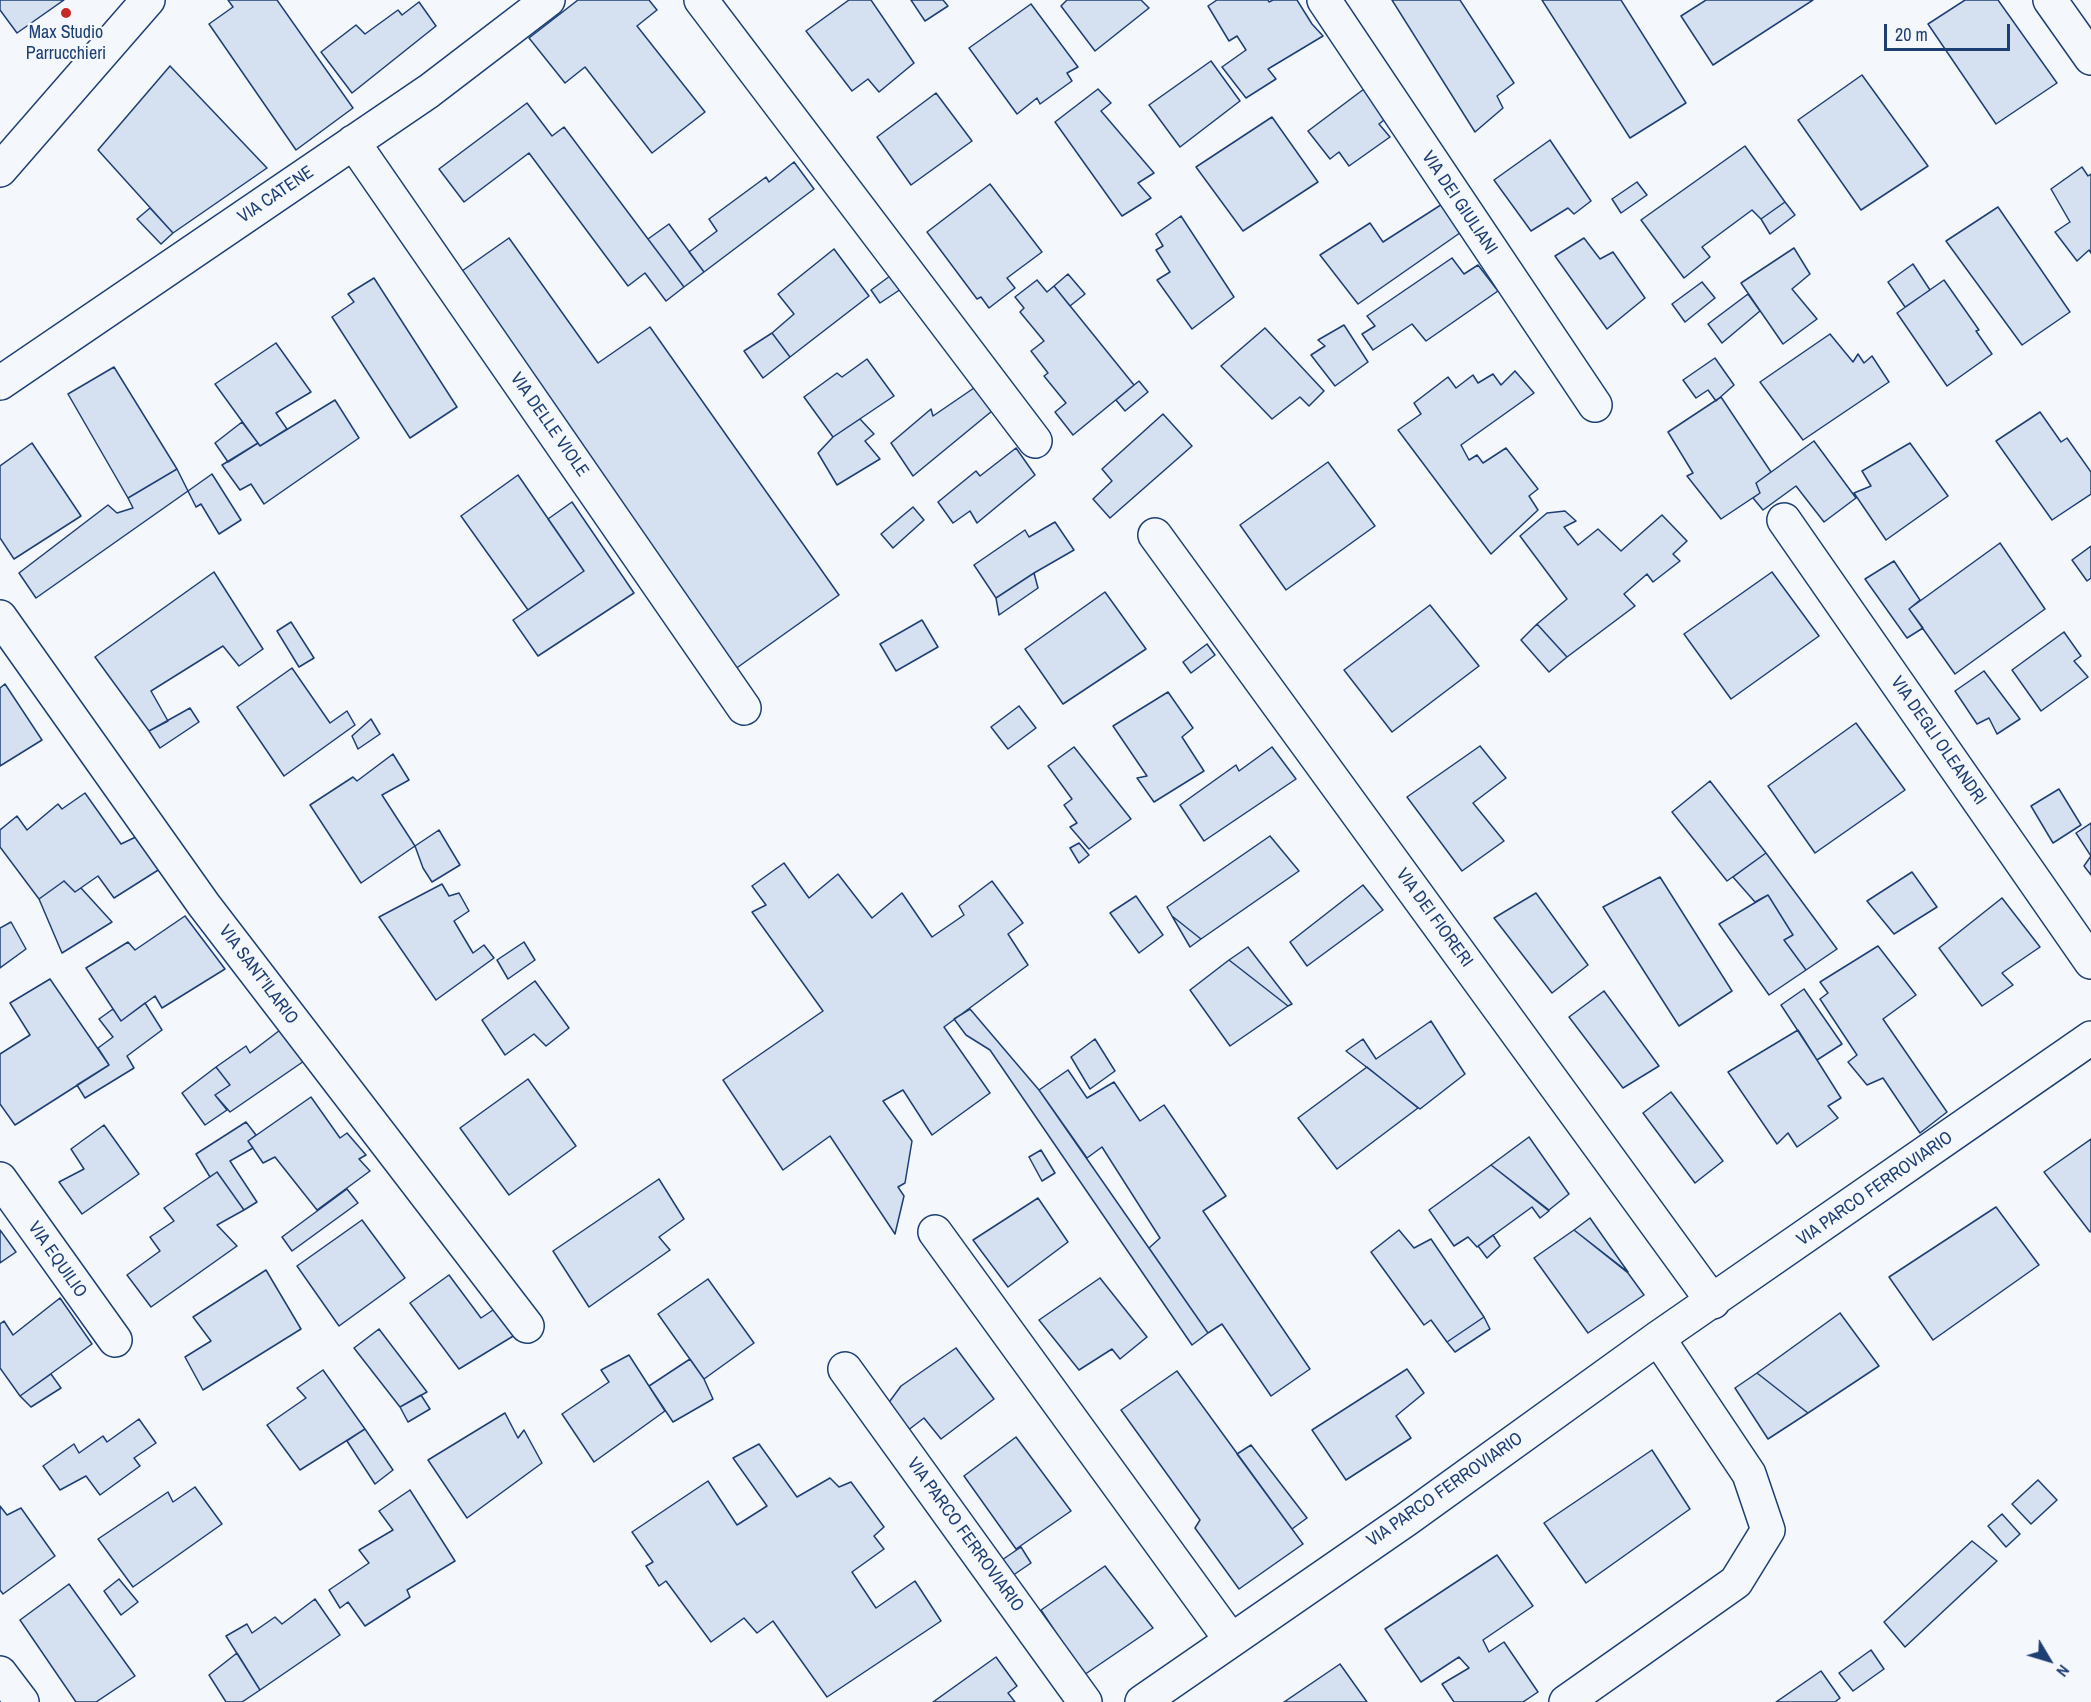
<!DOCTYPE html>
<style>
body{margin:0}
#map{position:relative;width:2091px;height:1702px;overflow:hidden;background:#f4f7fb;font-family:"Archivo Narrow",sans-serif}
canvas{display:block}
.north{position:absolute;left:2019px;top:1630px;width:60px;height:60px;-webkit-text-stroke:4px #f4f7fb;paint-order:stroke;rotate:128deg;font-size:16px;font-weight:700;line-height:24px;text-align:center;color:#1d3f73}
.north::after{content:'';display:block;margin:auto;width:21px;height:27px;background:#1d3f73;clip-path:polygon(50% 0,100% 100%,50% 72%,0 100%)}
.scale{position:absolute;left:1884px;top:24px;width:126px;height:27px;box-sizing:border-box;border:3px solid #1d3f73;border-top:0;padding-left:8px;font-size:18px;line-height:21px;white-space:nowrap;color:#1d3f73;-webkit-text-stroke:4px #f4f7fb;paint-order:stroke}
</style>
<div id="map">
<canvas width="2091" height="1702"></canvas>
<div class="north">N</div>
<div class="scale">20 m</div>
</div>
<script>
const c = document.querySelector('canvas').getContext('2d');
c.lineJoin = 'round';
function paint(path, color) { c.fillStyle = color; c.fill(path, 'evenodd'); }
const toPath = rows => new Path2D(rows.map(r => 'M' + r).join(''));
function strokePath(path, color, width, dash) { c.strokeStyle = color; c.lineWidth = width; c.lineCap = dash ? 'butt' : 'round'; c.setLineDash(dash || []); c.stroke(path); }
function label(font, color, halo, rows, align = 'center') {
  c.font = font + ' "Archivo Narrow",sans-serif'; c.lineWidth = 4.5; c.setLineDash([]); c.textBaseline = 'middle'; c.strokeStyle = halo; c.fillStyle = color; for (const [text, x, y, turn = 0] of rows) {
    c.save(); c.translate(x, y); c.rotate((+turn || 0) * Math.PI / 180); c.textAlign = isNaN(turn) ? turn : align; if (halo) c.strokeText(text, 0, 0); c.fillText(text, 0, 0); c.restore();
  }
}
const building = toPath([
 [0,0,64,0,17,33,0,10,0,0],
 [228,0,277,0,353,108,296,150,209,24,233,7,228,0],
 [578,0,649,0,657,10,637,26,705,112,652,153,585,67,565,83,529,38,578,0],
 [849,0,871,0,914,63,879,92,868,79,852,91,806,31,849,0],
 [911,0,943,0,948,6,925,21,911,0],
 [1067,0,1141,0,1149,8,1095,51,1061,6,1067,0],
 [1217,0,1268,0,1269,2,1273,0,1297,0,1312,24,1323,36,1268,69,1276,79,1246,98,1222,67,1246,50,1237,36,1229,41,1208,6,1217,0],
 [1392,0,1460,0,1514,83,1497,96,1503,108,1475,132,1392,0],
 [1542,0,1621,0,1686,103,1630,138,1542,0],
 [1706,0,1813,0,1713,65,1681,16,1706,0],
 [1965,0,1998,0,2057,83,1996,124,1928,24,1965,0],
 [419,2,436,26,352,93,321,52,356,25,365,34,398,10,402,15,419,2],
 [1031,4,1078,67,1067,73,1072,81,1040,104,1037,98,1017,114,969,48,1031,4],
 [1211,61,1240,101,1180,147,1149,105,1211,61],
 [170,66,267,168,173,233,98,150,170,66],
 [1862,75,1928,166,1861,210,1798,120,1862,75],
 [1368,86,1389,116,1379,124,1390,137,1349,166,1339,152,1330,159,1308,131,1368,86],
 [1098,89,1111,103,1101,111,1154,173,1138,183,1151,198,1122,216,1055,122,1098,89],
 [936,93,972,141,911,185,877,137,936,93],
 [527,103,552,136,564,127,684,287,666,301,645,273,628,286,529,153,464,202,439,169,527,103],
 [1272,117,1318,182,1243,231,1196,167,1272,117],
 [1550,140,1591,201,1574,214,1568,208,1531,231,1494,180,1550,140],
 [1745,146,1785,202,1761,219,1752,210,1702,247,1710,257,1684,278,1641,220,1745,146],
 [794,162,814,189,704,272,689,252,717,231,709,219,766,177,769,182,794,162],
 [2082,167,2088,176,2091,174,2091,253,2089,250,2077,261,2055,232,2070,222,2051,189,2082,167],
 [1637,182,1647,195,1621,213,1612,199,1637,182],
 [990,184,1042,252,1007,278,1015,288,989,308,981,297,977,299,927,232,990,184],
 [1447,201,1467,228,1358,304,1320,255,1370,223,1383,242,1447,201],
 [1785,202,1795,215,1770,234,1761,219,1785,202],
 [1998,207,2070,312,2022,345,1946,241,1998,207],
 [150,208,173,233,161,244,137,219,150,208],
 [1181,216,1234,297,1192,329,1157,280,1170,272,1156,250,1163,246,1156,234,1181,216],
 [669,224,704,272,684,287,648,239,669,224],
 [509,238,598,363,650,327,839,595,731,672,452,278,509,238],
 [1584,238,1600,259,1613,252,1645,298,1607,329,1555,256,1584,238],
 [1794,248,1810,274,1792,289,1817,319,1783,344,1741,283,1794,248],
 [834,249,869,296,790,357,772,333,794,314,778,294,834,249],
 [1452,258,1464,274,1478,265,1498,291,1426,341,1412,324,1373,350,1362,334,1375,326,1367,316,1452,258],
 [1913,264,1930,290,1905,307,1888,282,1913,264],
 [894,273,904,287,880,303,871,290,894,273],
 [1068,274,1085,294,1070,306,1054,286,1068,274],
 [374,278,457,407,410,438,332,317,354,302,348,294,374,278],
 [1037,280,1047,292,1054,286,1134,385,1073,435,1055,412,1066,403,1044,376,1048,373,1031,351,1044,341,1020,312,1024,308,1015,297,1037,280],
 [1944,280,1979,330,1976,331,1992,354,1947,386,1897,313,1944,280],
 [1702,282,1715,298,1685,322,1672,304,1702,282],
 [1748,294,1760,311,1722,343,1708,324,1748,294],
 [1344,325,1368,362,1335,386,1311,355,1325,346,1318,340,1344,325],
 [1265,328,1324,391,1309,406,1300,397,1272,419,1221,366,1265,328],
 [772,333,790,357,763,378,744,351,772,333],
 [1830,334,1853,362,1858,354,1864,363,1872,356,1889,382,1803,440,1760,382,1830,334],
 [276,343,311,392,276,413,287,429,260,446,215,384,276,343],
 [1715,358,1734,385,1716,401,1708,390,1696,398,1683,380,1715,358],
 [867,359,894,396,833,437,804,397,837,373,842,377,867,359],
 [114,367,177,469,128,498,68,394,114,367],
 [1515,371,1534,393,1461,445,1469,460,1477,455,1483,463,1506,448,1538,489,1529,496,1538,510,1491,554,1398,430,1421,414,1414,403,1448,377,1456,388,1473,375,1478,383,1493,374,1501,385,1515,371],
 [1139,381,1148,392,1125,411,1116,400,1139,381],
 [974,388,992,411,913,476,891,443,931,409,933,416,974,388],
 [1721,397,1771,472,1756,483,1760,493,1721,519,1687,476,1693,473,1668,432,1721,397],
 [335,400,359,438,264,504,251,484,240,490,222,465,258,443,260,446,335,400],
 [2040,412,2061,442,2067,438,2091,472,2091,494,2052,520,1996,441,2040,412],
 [1163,414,1192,446,1110,518,1093,499,1112,481,1102,469,1163,414],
 [860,419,874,434,865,441,880,459,837,485,818,453,833,437,860,419],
 [242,422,258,443,228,462,215,443,242,422],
 [1814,441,1856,498,1824,522,1796,486,1763,510,1753,498,1760,493,1756,483,1814,441],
 [32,443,81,516,14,559,0,538,0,466,32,443],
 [1910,443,1948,496,1886,540,1854,493,1871,486,1862,471,1910,443],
 [1016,448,1035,475,977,523,970,511,953,523,938,502,976,471,980,476,1016,448],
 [1328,462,1375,526,1286,590,1240,525,1328,462],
 [177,469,188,491,36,598,19,573,108,505,117,513,133,508,128,498,177,469],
 [212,474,241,520,219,534,201,504,196,507,188,491,212,474],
 [518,475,584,571,528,610,461,516,518,475],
 [572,502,634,593,538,656,513,620,584,571,548,519,572,502],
 [913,507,924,520,893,548,881,534,913,507],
 [1565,511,1576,521,1564,527,1578,545,1598,529,1621,551,1662,515,1687,541,1673,554,1680,561,1653,582,1647,574,1624,594,1635,606,1567,657,1537,624,1567,599,1520,536,1547,513,1565,511],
 [1055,522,1074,550,1034,573,996,598,974,565,1025,530,1029,537,1055,522],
 [2000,543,2045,609,1955,674,1909,609,2000,543],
 [2091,546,2091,578,2087,581,2072,560,2091,546],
 [1894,561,1920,600,1909,609,1923,628,1907,638,1865,579,1894,561],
 [214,572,263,649,239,666,223,646,151,691,168,721,149,731,95,657,214,572],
 [1772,572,1819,636,1731,699,1684,634,1772,572],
 [1034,573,1038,588,999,615,996,598,1034,573],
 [1105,592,1146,649,1063,704,1025,649,1105,592],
 [1430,605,1479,666,1392,732,1344,670,1430,605],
 [922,620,938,647,896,671,880,644,922,620],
 [291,622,314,658,299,667,277,631,291,622],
 [1537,624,1567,657,1549,672,1521,640,1537,624],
 [2064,632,2081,656,2074,661,2088,677,2041,711,2012,670,2064,632],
 [1207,644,1215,655,1191,673,1183,662,1207,644],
 [292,668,330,723,347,711,355,725,284,776,237,707,292,668],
 [1984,671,2020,719,1997,734,1989,718,1977,724,1955,691,1984,671],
 [5,684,42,740,0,766,0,688,5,684],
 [1168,692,1193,728,1182,737,1204,771,1154,802,1137,778,1147,776,1113,726,1168,692],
 [1019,706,1036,728,1008,749,991,727,1019,706],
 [190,708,199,722,160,748,149,731,190,708],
 [371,719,380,734,358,749,352,736,371,719],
 [1856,723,1905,790,1815,853,1768,786,1856,723],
 [1480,746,1506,778,1473,803,1504,841,1462,871,1407,797,1480,746],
 [1074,747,1131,819,1089,849,1070,827,1077,823,1064,805,1072,799,1048,766,1074,747],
 [1272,747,1296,779,1204,841,1180,805,1236,765,1239,771,1272,747],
 [393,754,409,780,382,795,415,846,361,883,310,805,353,777,357,781,393,754],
 [1710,781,1766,853,1727,881,1672,812,1710,781],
 [2059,789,2081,825,2053,843,2031,806,2059,789],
 [85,793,121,844,140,835,163,867,114,898,98,876,75,892,64,881,39,899,0,847,0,830,17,816,27,830,58,804,62,809,85,793],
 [2091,823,2091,875,2084,866,2091,856,2076,833,2091,823],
 [439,830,460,865,432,882,423,868,415,846,439,830],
 [1270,836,1299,871,1201,939,1172,916,1167,907,1270,836],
 [1079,843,1089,855,1079,863,1070,848,1079,843],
 [1766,853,1837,949,1806,970,1784,940,1793,935,1768,895,1755,902,1733,877,1766,853],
 [784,863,809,898,838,874,872,918,902,893,932,937,964,915,959,906,992,881,1023,923,1008,934,1028,965,944,1027,990,1093,932,1135,903,1090,883,1101,912,1141,905,1183,898,1187,904,1196,895,1234,830,1136,783,1170,723,1080,823,1011,752,912,766,905,752,886,784,863],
 [1912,872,1937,907,1894,934,1867,901,1912,872],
 [1660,877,1732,991,1679,1026,1603,907,1660,877],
 [64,881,75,892,81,888,112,922,62,953,39,899,64,881],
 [442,884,449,896,459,893,469,911,454,921,473,953,484,945,494,958,436,1000,379,917,442,884],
 [1363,885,1383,910,1307,966,1290,942,1363,885],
 [1536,893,1588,965,1552,993,1494,918,1536,893],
 [1768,895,1793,935,1784,940,1806,970,1769,995,1719,924,1768,895],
 [1136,896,1163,935,1139,953,1110,913,1136,896],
 [2002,898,2040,947,2002,973,2013,985,1982,1006,1939,948,2002,898],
 [185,916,225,969,162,1008,155,996,121,1021,86,968,128,942,135,950,185,916],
 [1172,916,1201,939,1190,947,1172,916],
 [11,922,26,949,0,968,0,928,11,922],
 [524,942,535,960,508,979,497,960,524,942],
 [1878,946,1916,995,1883,1019,1947,1112,1920,1133,1883,1078,1867,1085,1848,1062,1857,1055,1820,999,1828,993,1820,982,1878,946],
 [1248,947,1292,1004,1288,1006,1229,960,1248,947],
 [1229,960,1288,1006,1230,1046,1190,990,1229,960],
 [50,979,109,1065,15,1125,0,1104,0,1054,30,1035,10,1003,50,979],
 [535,981,569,1028,546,1046,534,1034,505,1055,482,1020,535,981],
 [1804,989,1842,1044,1817,1060,1781,1005,1804,989],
 [1604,991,1659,1066,1623,1088,1569,1017,1604,991],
 [145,1003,162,1030,127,1056,134,1068,85,1098,77,1085,109,1065,98,1048,113,1037,99,1019,113,1009,121,1021,145,1003],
 [970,1009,1039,1090,1208,1333,1192,1345,990,1050,966,1035,954,1019,970,1009],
 [1431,1021,1465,1074,1420,1109,1346,1051,1363,1039,1376,1059,1431,1021],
 [284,1027,307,1059,230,1112,215,1095,230,1085,216,1067,246,1046,250,1053,284,1027],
 [1798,1030,1841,1098,1828,1106,1838,1118,1797,1147,1788,1133,1777,1144,1728,1072,1798,1030],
 [1095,1039,1115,1071,1090,1089,1071,1057,1095,1039],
 [216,1067,230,1085,215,1095,227,1110,205,1125,182,1093,216,1067],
 [1367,1067,1418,1108,1337,1169,1298,1118,1367,1067],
 [1068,1070,1087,1098,1114,1082,1140,1121,1164,1105,1226,1196,1203,1211,1310,1369,1271,1396,1222,1324,1208,1333,1149,1248,1160,1238,1102,1147,1087,1158,1039,1090,1068,1070],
 [528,1079,576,1146,509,1195,460,1128,528,1079],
 [1671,1092,1723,1161,1695,1183,1643,1113,1671,1092],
 [311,1097,340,1138,347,1133,366,1155,359,1159,370,1171,317,1210,275,1157,263,1163,248,1141,311,1097],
 [246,1122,256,1135,248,1141,253,1148,230,1161,257,1202,244,1210,217,1172,210,1177,196,1154,246,1122],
 [104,1125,139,1174,82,1214,59,1182,84,1169,71,1149,104,1125],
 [1529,1137,1569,1194,1549,1210,1491,1165,1529,1137],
 [2091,1139,2091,1231,2090,1232,2044,1172,2091,1139],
 [1041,1150,1055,1173,1042,1181,1029,1157,1041,1150],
 [1491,1165,1549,1211,1540,1218,1532,1207,1477,1247,1468,1237,1454,1246,1429,1210,1491,1165],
 [217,1172,244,1210,217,1225,237,1246,151,1307,127,1275,160,1251,150,1237,174,1221,164,1208,217,1172],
 [659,1179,684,1219,659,1237,670,1250,589,1307,553,1251,659,1179],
 [347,1189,358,1203,292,1251,282,1237,347,1189],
 [1038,1198,1068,1242,1008,1287,973,1240,1038,1198],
 [1996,1207,2039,1265,1933,1340,1889,1277,1996,1207],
 [1590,1218,1628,1272,1574,1230,1590,1218],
 [362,1220,405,1278,339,1326,297,1266,362,1220],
 [0,1230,16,1252,0,1263,0,1230],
 [1399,1230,1414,1248,1431,1239,1484,1317,1447,1342,1431,1320,1424,1325,1371,1252,1399,1230],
 [1574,1230,1628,1273,1644,1295,1588,1333,1534,1258,1574,1230],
 [1493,1235,1500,1246,1487,1258,1478,1246,1493,1235],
 [266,1270,301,1329,203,1390,185,1357,211,1341,193,1317,266,1270],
 [449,1275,481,1318,496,1308,515,1335,459,1369,410,1303,449,1275],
 [1100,1278,1147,1337,1120,1359,1112,1349,1079,1370,1039,1320,1100,1278],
 [708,1279,754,1343,704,1379,658,1314,708,1279],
 [60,1298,92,1344,20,1396,0,1368,0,1324,4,1321,13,1335,60,1298],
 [1840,1313,1879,1366,1808,1413,1757,1373,1840,1313],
 [1484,1317,1490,1329,1455,1352,1447,1342,1484,1317],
 [379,1329,427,1392,400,1407,354,1348,379,1329],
 [956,1348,994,1399,941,1439,924,1418,907,1431,887,1405,901,1386,956,1348],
 [629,1355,665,1411,594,1462,562,1414,609,1382,601,1370,629,1355],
 [690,1359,704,1379,713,1399,673,1422,649,1386,690,1359],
 [1407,1369,1424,1393,1396,1416,1411,1438,1346,1480,1312,1430,1407,1369],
 [323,1370,365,1429,300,1470,267,1425,306,1398,297,1388,323,1370],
 [1177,1371,1303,1544,1239,1589,1195,1528,1200,1520,1121,1410,1177,1371],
 [1757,1373,1808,1413,1768,1439,1735,1388,1757,1373],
 [51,1374,61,1388,31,1407,20,1396,51,1374],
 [421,1395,430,1409,408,1422,400,1407,421,1395],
 [505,1413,518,1438,524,1430,542,1463,467,1518,428,1460,505,1413],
 [139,1419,156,1443,134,1458,140,1466,100,1495,86,1476,60,1490,43,1466,74,1444,79,1453,103,1436,107,1442,139,1419],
 [365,1429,393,1470,375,1484,347,1441,365,1429],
 [1016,1437,1071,1511,1016,1549,964,1476,1016,1437],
 [759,1444,797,1497,830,1478,839,1487,851,1482,884,1527,874,1536,884,1549,852,1572,876,1608,915,1581,941,1621,827,1697,773,1621,757,1633,744,1618,711,1642,666,1581,659,1586,646,1566,653,1562,632,1532,708,1481,737,1525,767,1506,733,1458,759,1444],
 [1251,1445,1307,1518,1292,1529,1237,1454,1251,1445],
 [1652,1450,1690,1509,1586,1583,1544,1523,1652,1450],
 [2038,1480,2057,1500,2031,1524,2012,1504,2038,1480],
 [195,1487,222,1524,133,1587,98,1539,168,1492,173,1502,195,1487],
 [410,1490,455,1561,407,1590,410,1597,365,1626,348,1602,340,1608,329,1590,369,1563,359,1550,393,1530,379,1511,410,1490],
 [0,1506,7,1515,21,1508,55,1556,3,1594,0,1590,0,1506],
 [2002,1514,2020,1534,2006,1547,1988,1526,2002,1514],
 [1972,1541,1997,1561,1905,1647,1884,1622,1972,1541],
 [1021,1547,1031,1563,1009,1578,999,1562,1021,1547],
 [1497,1555,1533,1606,1483,1640,1489,1652,1504,1642,1538,1692,1523,1702,1454,1702,1442,1684,1469,1668,1459,1657,1421,1682,1385,1629,1497,1555],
 [1105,1566,1153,1628,1084,1675,1041,1610,1105,1566],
 [119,1579,138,1602,121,1615,104,1591,119,1579],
 [69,1584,135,1676,96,1702,76,1702,20,1620,69,1584],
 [315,1599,340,1635,260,1690,226,1636,247,1624,252,1633,275,1617,282,1624,315,1599],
 [1871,1650,1884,1669,1853,1691,1839,1673,1871,1650],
 [237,1653,260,1690,242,1702,226,1702,209,1675,237,1653],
 [996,1657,1017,1686,1008,1693,1015,1702,933,1702,996,1657],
 [1340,1664,1367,1702,1284,1702,1340,1664],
 [1821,1671,1840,1698,1835,1702,1776,1702,1821,1671]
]);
const minor = toPath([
 [701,0,1035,441],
 [1324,0,1595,405],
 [2050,0,2091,58],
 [353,142,744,708],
 [0,170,148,0],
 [0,383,429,91,548,0],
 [1784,520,2091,962],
 [1155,535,1713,1302],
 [0,617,204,905,527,1326],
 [0,1179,115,1340],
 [935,1232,1231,1640],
 [845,1369,1085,1702],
 [0,1673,22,1702],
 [1142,1702,1407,1519,1658,1338,2091,1038],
 [1566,1702,1736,1582,1768,1530,1749,1474,1658,1338]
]);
const markers = [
 [66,13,6,"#c62828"]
];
const poiNames = [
 ["Max Studio",66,33],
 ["Parrucchieri",66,54]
];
const streetNames = [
 ["VIA CATENE",276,195,-34],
 ["VIA DEI GIULIANI",1459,203,56],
 ["VIA DELLE VIOLE",549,425,55],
 ["VIA DEGLI OLEANDRI",1938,741,55],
 ["VIA DEI FIORERI",1434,918,54],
 ["VIA SANT'ILARIO",258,975,53],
 ["VIA PARCO FERROVIARIO",1875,1189,-35],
 ["VIA EQUILIO",57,1260,55],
 ["VIA PARCO FERROVIARIO",1445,1490,-35],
 ["VIA PARCO FERROVIARIO",965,1535,54]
];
paint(building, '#d5e0f0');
strokePath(building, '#1d3f73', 1.5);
strokePath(minor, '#1d3f73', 36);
strokePath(minor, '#f4f7fb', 33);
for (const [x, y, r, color] of markers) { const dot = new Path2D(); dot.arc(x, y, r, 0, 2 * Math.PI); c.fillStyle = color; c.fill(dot); strokePath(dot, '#f4f7fb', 2); }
label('18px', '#1d3f73', '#f4f7fb', poiNames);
label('18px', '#1d3f73', '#f4f7fb', streetNames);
</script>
